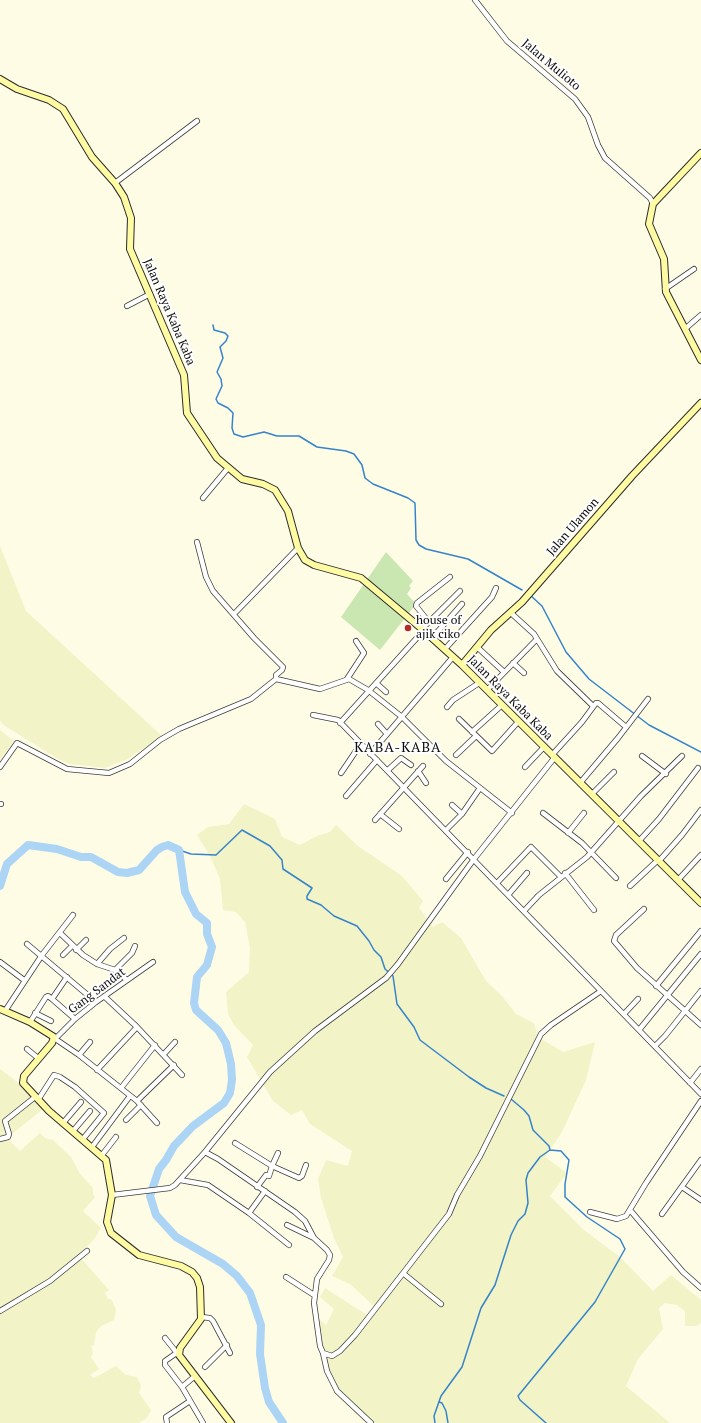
<!DOCTYPE html>
<style>
body{margin:0}
canvas{display:block;background:#fffce6}
</style>
<canvas width="701" height="1423"></canvas>
<script>
const c = document.querySelector('canvas').getContext('2d');
c.lineJoin = 'round';
function paint(path, color) { c.fillStyle = color; c.fill(path, 'evenodd'); }
const toPath = rows => new Path2D(rows.map(r => 'M' + r).join(''));
function strokePath(path, color, width, dash) { c.strokeStyle = color; c.lineWidth = width; c.lineCap = dash ? 'butt' : 'round'; c.setLineDash(dash || []); c.stroke(path); }
function label(font, color, halo, rows, align = 'center') {
  c.font = font + ' "PT Serif",serif'; c.lineWidth = 4; c.setLineDash([]); c.textBaseline = 'middle'; c.strokeStyle = halo; c.fillStyle = color; for (const [text, x, y, turn = 0] of rows) {
    c.save(); c.translate(x, y); c.rotate((+turn || 0) * Math.PI / 180); c.textAlign = isNaN(turn) ? turn : align; if (halo) c.strokeText(text, 0, 0); c.fillText(text, 0, 0); c.restore();
  }
}
const farmland = toPath([
 [0,546,26,611,162,736,128,759,105,768,70,764,60,760,5,726,0,721],
 [0,730,14,741,0,760],
 [244,804,275,819,282,837,300,845,317,836,330,832,336,825,358,846,402,876,423,901,419,908,433,927,442,922,461,938,486,981,502,996,516,1014,534,1023,538,1037,563,1052,595,1042,586,1080,562,1132,545,1157,567,1173,550,1196,584,1230,620,1257,653,1291,671,1275,701,1300,701,1323,697,1326,685,1326,685,1311,677,1305,665,1303,659,1308,663,1329,638,1359,626,1386,670,1423,369,1423,349,1404,330,1375,316,1316,326,1325,334,1309,320,1297,325,1288,367,1315,374,1306,350,1284,332,1276,343,1257,334,1238,321,1198,318,1179,326,1160,348,1166,352,1151,310,1124,302,1110,291,1115,273,1101,247,1057,253,1045,234,1025,228,1014,226,992,249,972,250,948,245,922,236,912,223,910,220,879,211,858,197,835,208,827,229,824],
 [0,1069,28,1090,43,1109,7,1138,20,1151,40,1133,45,1138,53,1140,71,1157,80,1174,93,1188,93,1194,95,1197,83,1211,101,1228,95,1238,79,1256,109,1290,105,1293,108,1299,111,1299,116,1310,114,1320,101,1326,96,1332,94,1345,91,1346,93,1353,91,1357,99,1369,90,1375,94,1378,116,1366,126,1375,137,1377,141,1386,139,1393,151,1410,147,1418,139,1423,0,1423]
]);
const green = toPath([
 [386,552,413,581,409,586,411,588,407,594,416,604,380,650,341,617]
]);
const stream = toPath([
 [213,325,214,330,225,333,228,336,226,341,220,347,223,358,217,372,221,379,222,386,216,399,218,403,228,408,233,413,232,428,234,434,243,437,264,432,277,436,299,436,317,447,346,451,354,454,362,465,365,478,373,484,408,498,415,503,416,540,419,545,426,549,468,559,522,590],
 [530,595,542,606,566,652,589,679,649,725,701,752],
 [179,850,191,854,216,855,242,830,270,846,282,860,283,869,312,888,307,896,307,899,321,905,334,916,357,926,369,941,374,950,381,957,385,969,393,976,397,1004,414,1027,420,1040,469,1077,486,1088,504,1096],
 [439,1402,442,1403,446,1411,448,1423],
 [435,1423,434,1416,441,1396,462,1367,481,1308,495,1285,511,1235,518,1221,525,1214,528,1203,526,1180,528,1173,540,1157,550,1150,549,1146,533,1130,529,1116,524,1110,511,1099],
 [546,1423,520,1400,518,1396,595,1302,625,1249,620,1239,587,1217,565,1197,565,1184,569,1160,561,1151,550,1150]
]);
const river = toPath([
 [0,886,7,864,28,845,57,849,81,857,91,857,118,872,127,873,139,870,157,850,162,847,168,845,179,850,185,892,196,914,207,923,207,934,212,947,207,965,197,977,194,1003,196,1010,218,1030,226,1043,231,1064,232,1080,230,1093,224,1103,193,1126,174,1146,166,1160,159,1169,150,1196,156,1215,176,1237,223,1264,237,1276,250,1293,261,1325,260,1354,265,1388,269,1402,283,1423]
]);
const street = toPath([
 [475,0,507,41,575,99,588,117,598,145,605,158,650,198,653,204],
 [115,183,197,121],
 [665,289,694,269],
 [127,306,150,294],
 [686,328,701,315],
 [203,498,228,468],
 [197,542,206,577,213,591,254,638,283,667,282,670,276,675,276,679],
 [511,613,534,634,557,671,593,706],
 [234,614,298,548],
 [428,621,416,606,417,603,450,577],
 [422,629,460,591],
 [432,638,462,604],
 [477,647,504,672],
 [445,649,492,597,496,588],
 [513,663,524,673],
 [347,679,364,653,356,641],
 [376,683,386,692],
 [487,690,537,639],
 [447,707,453,700,479,683],
 [313,715,338,720,701,1094],
 [459,719,492,751,518,722],
 [340,723,424,630],
 [378,724,387,734],
 [472,732,502,705],
 [370,754,453,657],
 [456,755,476,736],
 [552,755,582,722,596,703,598,703,626,727],
 [642,756,666,774],
 [0,767,17,743,67,769,109,773,130,764,160,740,179,729,251,699,276,679,320,689,349,679,368,690,402,717,446,761,512,813],
 [525,767,544,747],
 [388,770,401,758,411,765],
 [418,771,426,783],
 [341,773,360,745],
 [580,783,618,738,648,699],
 [592,794,614,772],
 [346,796,377,760],
 [0,804,1,804],
 [452,805,462,814],
 [543,813,582,843,616,878],
 [380,814,399,829],
 [375,820,423,766],
 [446,830,462,814,480,788],
 [568,833,584,813],
 [639,841,659,819,698,768],
 [659,861,682,835,701,810],
 [565,873,594,910],
 [446,879,468,852],
 [678,880,701,855],
 [497,883,531,847,561,877],
 [630,886,658,860],
 [508,895,527,873],
 [644,909,616,935,614,941,637,968,701,1025],
 [524,911,539,895,587,857,641,796,682,756],
 [60,933,83,955,97,964,115,970,127,980],
 [27,944,96,1002],
 [76,950,86,940],
 [63,955,72,946],
 [0,962,24,980],
 [97,964,110,949,124,938],
 [115,970,132,953,135,946],
 [67,977,52,999,75,1019],
 [656,986,701,931],
 [105,997,137,1027,182,1075],
 [5,1011,42,955,73,915],
 [35,1013,51,1021],
 [624,1014,638,999],
 [30,1022,46,997,48,996,52,999],
 [639,1030,701,954],
 [54,1038,79,1055,137,1101,157,1123],
 [55,1039,75,1019,96,1002,153,962],
 [655,1046,665,1036,701,991],
 [27,1049,38,1058],
 [164,1054,175,1042],
 [79,1055,90,1042],
 [97,1070,137,1027],
 [690,1083,701,1069],
 [121,1088,155,1045],
 [38,1100,54,1075,60,1077,75,1087,104,1113,83,1139],
 [137,1101,174,1065],
 [126,1120,141,1105],
 [63,1123,81,1102],
 [73,1131,90,1111],
 [0,1139,8,1137,9,1134,5,1121,35,1097],
 [235,1143,272,1166,269,1176,266,1175,257,1187],
 [92,1147,130,1096],
 [205,1152,270,1072,315,1031,386,978,398,964,474,859,555,757],
 [278,1153,272,1166,299,1178,302,1176,306,1165],
 [102,1155,116,1137],
 [180,1180,208,1185,249,1213,289,1245],
 [682,1187,701,1200],
 [112,1195,170,1188,175,1185,205,1152,218,1159,295,1212,305,1221,314,1238,327,1250,330,1255,329,1260,317,1279,314,1303,320,1346,323,1353,332,1356,340,1351,355,1335,449,1214,457,1195,480,1156,541,1034,551,1025,601,991],
 [630,1210,683,1272,701,1288],
 [590,1212,617,1219,626,1216,646,1183,701,1101],
 [249,1213,265,1191],
 [662,1214,701,1160],
 [287,1225,314,1238],
 [404,1274,441,1304],
 [286,1277,314,1295],
 [0,1311,50,1281,87,1251],
 [201,1317,210,1318,213,1321,230,1353],
 [165,1338,177,1353],
 [178,1352,165,1361,165,1365,182,1387,203,1423],
 [323,1353,327,1371,337,1391,371,1423],
 [205,1367,227,1345],
 [182,1387,195,1376],
 [167,1423,166,1417,190,1401]
]);
const secondary = toPath([
 [0,79,17,89,49,100,63,109,92,157,115,183,124,197,131,218,130,249,184,375,187,413,217,458,242,479,263,484,275,490,288,511,298,548,305,560,314,565,361,578,422,629,462,665,701,903],
 [701,153,653,204,649,224,664,259,666,292,701,360],
 [462,665,491,630,522,602,632,476,701,403],
 [0,1009,30,1022,54,1037,52,1043,24,1076,23,1083,49,1111,106,1160,112,1195,107,1222,111,1233,139,1255,181,1266,192,1272,197,1278,200,1287,201,1319,180,1348,179,1355,231,1423]
]);
const markers = [
 [408,628,4,"#b62925"]
];
const streetNames = [
 ["Jalan Mulioto",551,65,40],
 ["Jalan Raya Kaba Kaba",169,312,67],
 ["Jalan Ulamon",573,527,-49],
 ["Jalan Raya Kaba Kaba",510,698,45],
 ["Gang Sandat",97,991,-37]
];
const poiNames = [
 ["house of",416,621],
 ["ajik ciko",416,635]
];
const quarterNames = [
 ["KABA-KABA",398,748]
];
paint(farmland, '#f3f3c8');
paint(green, '#cae7b2');
strokePath(stream, '#3584cb', 1.5);
strokePath(river, '#acd4f5', 8);
strokePath(street, '#3d3d3d', 6);
strokePath(secondary, '#2c2c2c', 8);
strokePath(street, '#fff', 4.5);
strokePath(secondary, '#fefba2', 6);
for (const [x, y, r, color] of markers) { const dot = new Path2D(); dot.arc(x, y, r, 0, 2 * Math.PI); c.fillStyle = color; c.fill(dot); strokePath(dot, '#fff', 1.5); }
label('12px', '#0a0a0a', '#fff', streetNames);
label('12px', '#0a0a0a', '#fff', poiNames, 'left');
c.letterSpacing = '1px';
label('14px', '#0a0a0a', '#fff', quarterNames);
c.letterSpacing = '0px';
</script>
